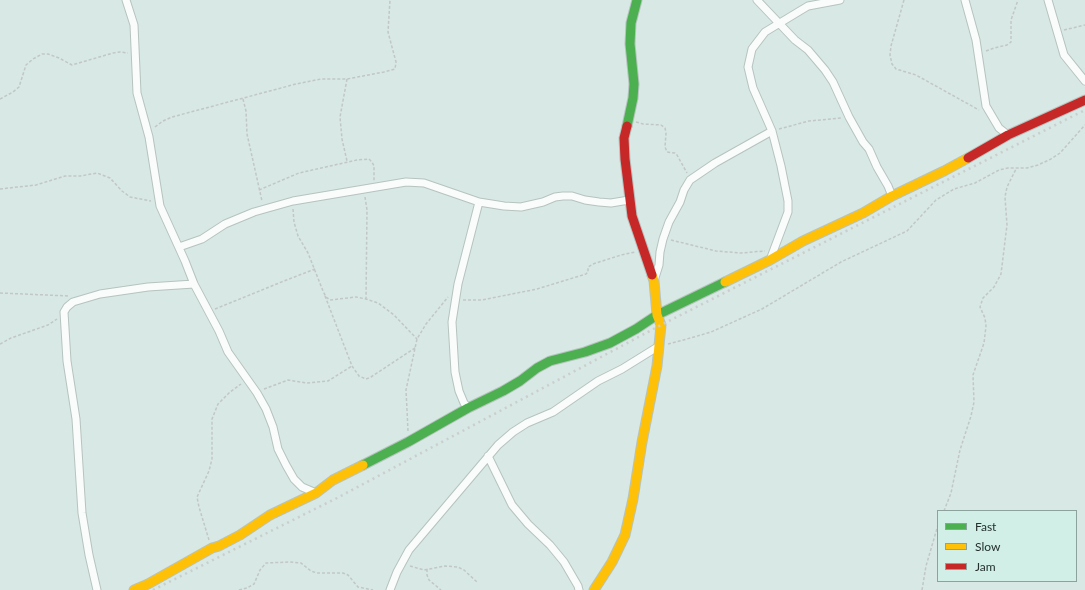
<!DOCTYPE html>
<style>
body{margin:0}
#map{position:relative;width:1085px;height:590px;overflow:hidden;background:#d8e8e4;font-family:Lato,sans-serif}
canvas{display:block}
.legend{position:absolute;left:937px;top:510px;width:140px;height:72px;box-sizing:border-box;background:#d1efe7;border:1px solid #8ca39d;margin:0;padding:5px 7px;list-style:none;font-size:12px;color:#24302d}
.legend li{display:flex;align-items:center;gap:8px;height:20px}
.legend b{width:20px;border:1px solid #8ca39d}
</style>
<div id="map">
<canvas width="1085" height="590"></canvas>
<ul class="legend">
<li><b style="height:5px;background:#4caf50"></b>Fast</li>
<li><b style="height:5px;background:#ffc107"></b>Slow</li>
<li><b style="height:5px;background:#c62828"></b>Jam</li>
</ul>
</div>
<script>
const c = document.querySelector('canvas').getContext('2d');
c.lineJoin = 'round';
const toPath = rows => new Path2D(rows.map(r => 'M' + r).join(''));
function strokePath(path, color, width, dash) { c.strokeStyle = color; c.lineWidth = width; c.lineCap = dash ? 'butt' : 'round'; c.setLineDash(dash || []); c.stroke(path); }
const path = toPath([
 [904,0,891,46,890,55,892,64,896,69,916,75,979,110],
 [1064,30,1085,25],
 [986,51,994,48,1007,45,1011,42,1011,20,1018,0],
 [347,79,340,117,342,139,347,161],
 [0,99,13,92,19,87,26,65,33,59,42,54,48,54,59,58,72,65,113,53,120,52,128,53],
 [243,99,246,111,247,134,262,201],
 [636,122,643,124,661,125,665,128,666,133,665,147,667,152,675,153,677,155,687,173],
 [155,127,163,121,172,117,296,84,321,79,347,79,384,72,395,69,396,62,388,32,390,0],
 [779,129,809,121,841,118],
 [0,189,36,185,65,176,80,176,97,173,110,178,122,191,130,197,151,201],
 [259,190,299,173,357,160,369,159,372,162,374,166,374,181],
 [365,197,367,210,366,299],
 [293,209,294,222,298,236,308,253,323,291,326,297,330,300,356,297,366,299,378,303,394,315,417,339],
 [671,240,716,251,741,253,765,251],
 [0,293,69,296],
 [325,296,352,366,359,376,366,379,371,377,415,348],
 [463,300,482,300,537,289,586,274,588,272,588,267,593,264,621,255,635,252],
 [215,309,284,281,315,269],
 [0,344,11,338,48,325,57,319],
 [668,344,687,339,711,332,762,309,841,262,907,231,936,200,954,189,975,183,999,170,1008,168,1027,168,1038,165,1051,159,1060,153,1085,125],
 [264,389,288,380,307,383,328,381,352,366],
 [408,431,406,390,417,339,426,324,448,297],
 [944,511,951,493,960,450,971,416,974,402,973,375,984,343,986,326,985,318,980,307,983,298,994,287,1001,274,1007,225,1005,197,1007,187,1016,169],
 [209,540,199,507,197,497,209,471,212,459,212,419,218,404,230,392,241,384],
 [410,566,424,570,445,566,458,567,464,570,477,582],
 [427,569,427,575,429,580,441,590],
 [239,590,247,588,254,584,260,570,266,563,289,562,301,563,311,571,317,573,343,573,348,575,358,587,373,590],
 [922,590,926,566,938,525]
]);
const street = toPath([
 [126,0,134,25,137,93,149,137,160,206,185,261,194,284,219,331,228,352,257,393,266,409,273,427,278,449,286,465,294,479,302,487,316,493],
 [757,0,795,40,808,50,825,70,833,82,849,117,863,142,869,149,877,167,888,186,892,196],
 [965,0,976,40,986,106,999,128,1008,135],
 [1048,0,1064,55,1085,81],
 [179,247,202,239,225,224,254,212,293,201,406,182,424,183,479,202,504,206,521,207,543,202,555,197,563,196,572,196,585,200,599,202,611,203,629,200],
 [770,260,788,212,788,201,781,166,772,131,753,88,748,67,752,49,765,32,798,12,808,6,840,0],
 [654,281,659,265,660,252,663,239,669,222,680,202,684,190,690,180,715,163,772,131],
 [468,408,464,403,459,391,455,372,452,322,458,284,479,202],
 [488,456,512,505,528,524,550,545,564,562,578,586,579,590],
 [97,590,89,555,82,513,76,419,67,361,64,312,67,307,73,302,100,294,148,287,194,284],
 [390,590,397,572,409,550,498,445,513,432,527,423,553,412,598,381,622,369,659,346]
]);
const fast = toPath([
 [627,126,633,98,634,84,630,44,631,23,637,0],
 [363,465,408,442,468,408,503,391,520,381,537,368,550,361,585,352,610,343,636,329,657,315,725,282]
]);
const slow = toPath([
 [725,282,770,260,803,241,863,213,892,196,944,171,968,158],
 [134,590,148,584,212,548,219,546,240,535,270,515,316,493,333,480,363,465],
 [594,590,612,562,625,535,633,499,642,442,657,366,661,325,657,315,654,281,652,275]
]);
const jam = toPath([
 [627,126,624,138,625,159,632,216,652,275],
 [968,158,1008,135,1085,100]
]);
const rail = toPath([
 [153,590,337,498,661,325,1085,110]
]);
strokePath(street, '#b6c3bf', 9);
strokePath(fast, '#b6c3bf', 11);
strokePath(slow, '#b6c3bf', 11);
strokePath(jam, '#b6c3bf', 11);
strokePath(path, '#c1c7c6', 1.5, [3, 2]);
strokePath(street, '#f9fcfb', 7);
strokePath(fast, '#4caf50', 9);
strokePath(slow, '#ffc107', 9);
strokePath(jam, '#c62828', 9);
strokePath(rail, '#cacecd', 2.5, [2, 4]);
</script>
